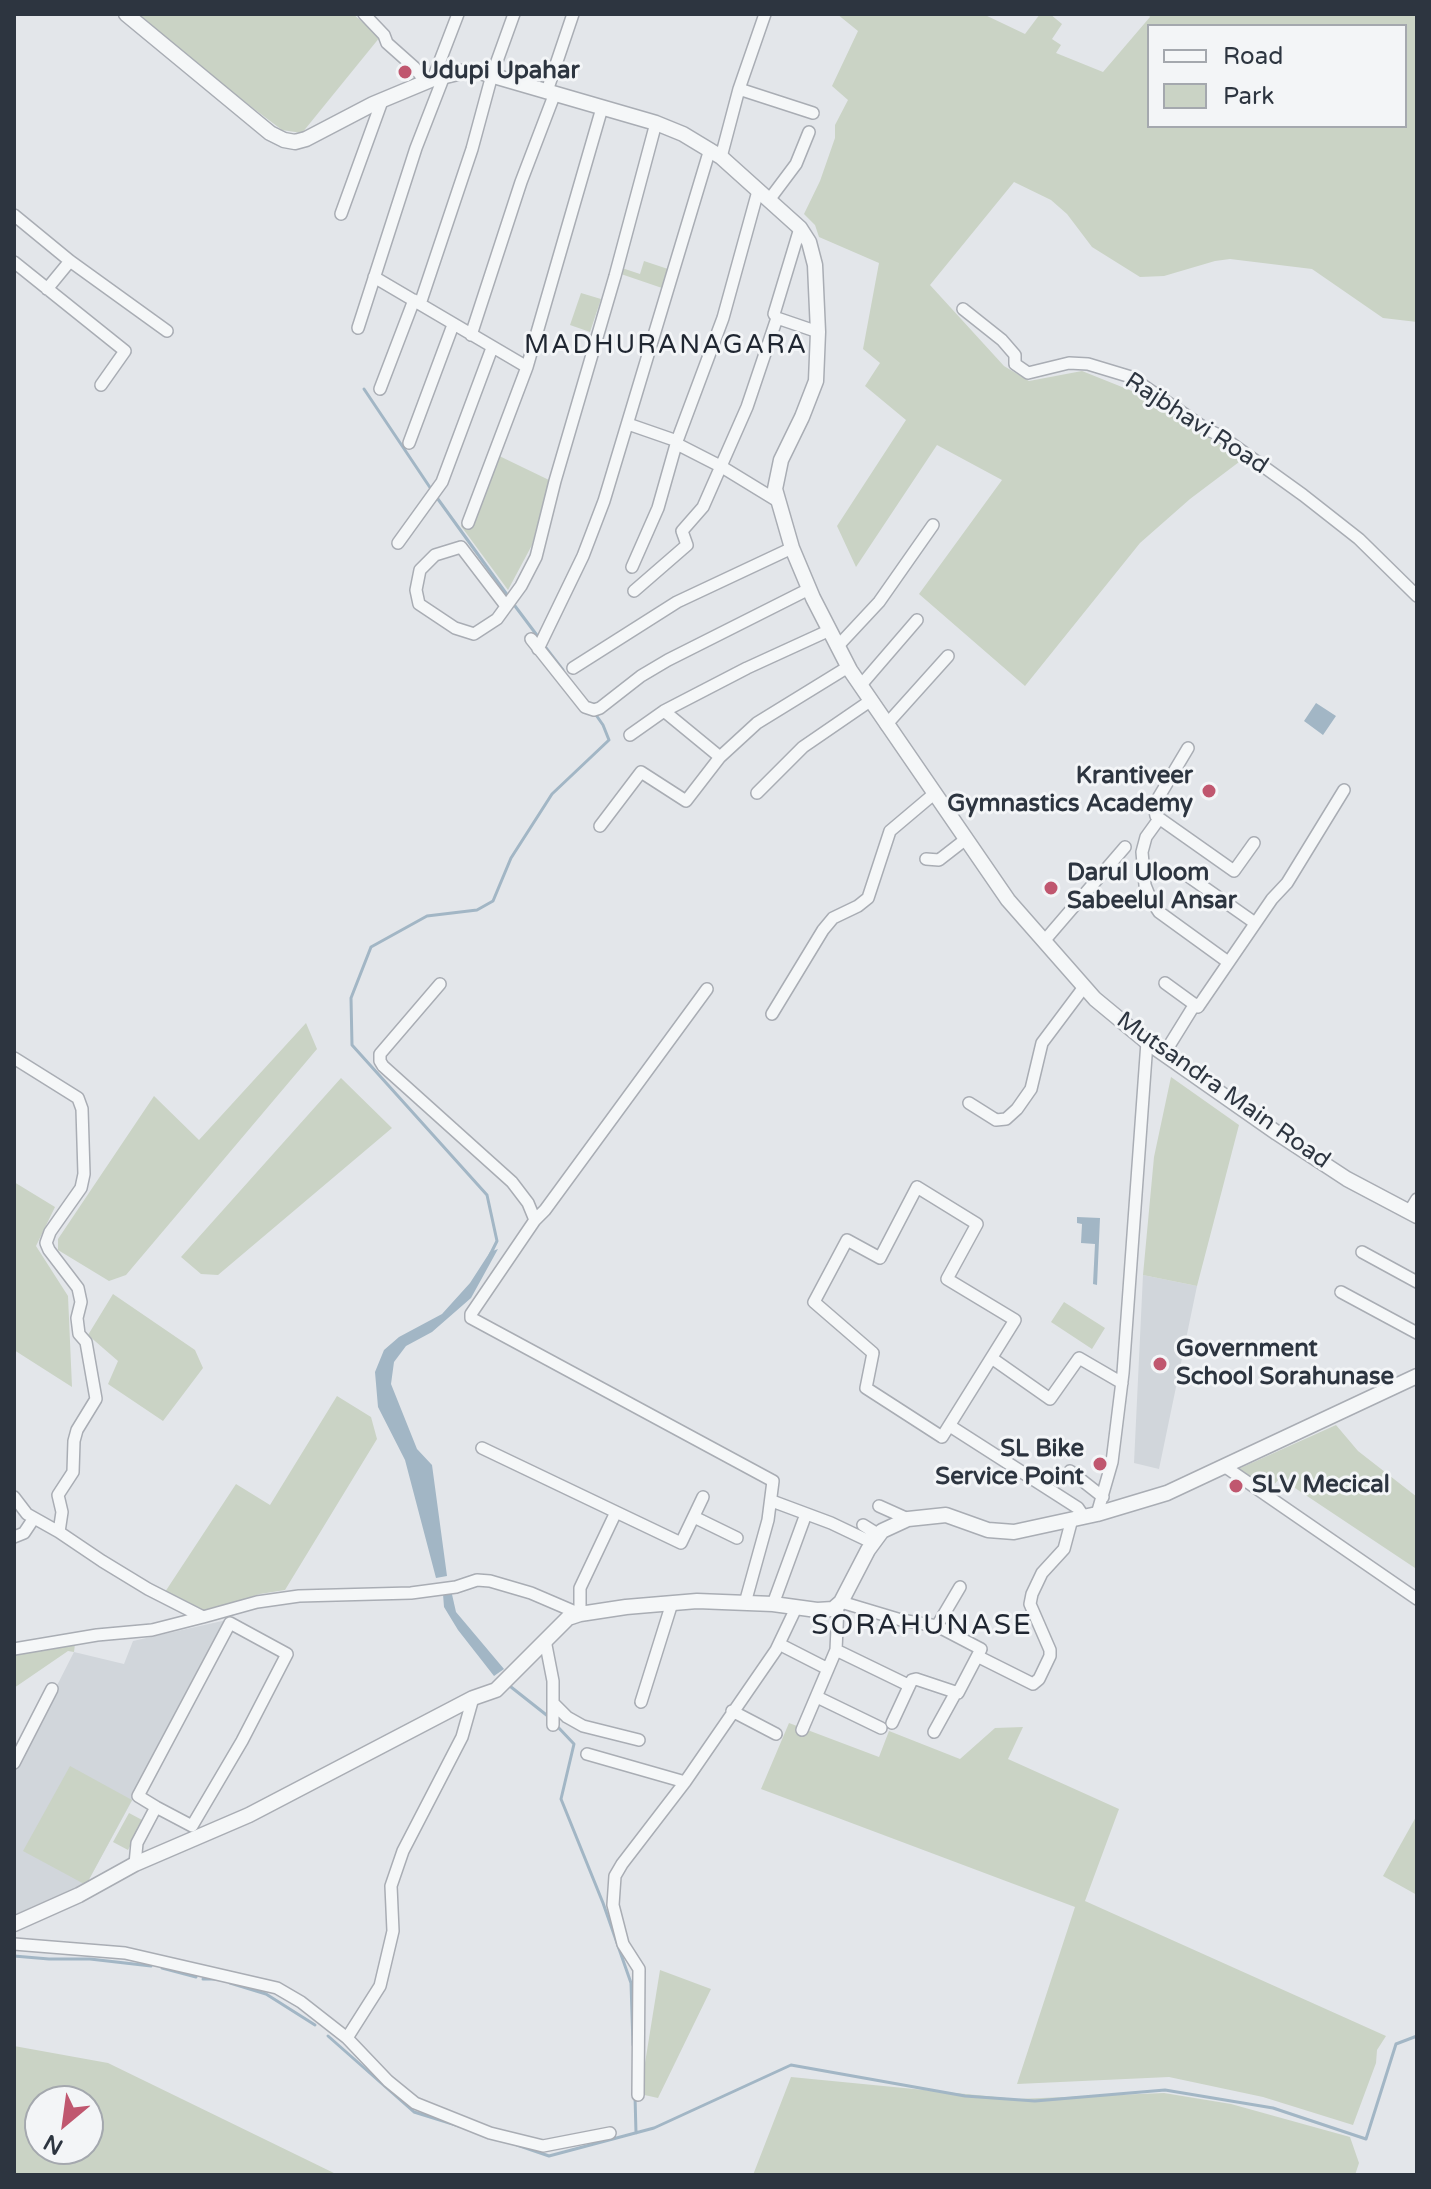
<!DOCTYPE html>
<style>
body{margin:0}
#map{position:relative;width:1431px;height:2189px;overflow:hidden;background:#e3e6ea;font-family:"Varela Round",sans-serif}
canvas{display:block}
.frame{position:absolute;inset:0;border:16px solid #2d3540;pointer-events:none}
.legend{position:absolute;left:1147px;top:24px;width:260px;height:104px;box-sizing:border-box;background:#f3f5f7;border:2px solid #a4a8ae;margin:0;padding:10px 14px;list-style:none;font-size:24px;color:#2d3540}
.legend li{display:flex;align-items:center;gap:16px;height:40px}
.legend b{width:40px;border:2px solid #a4a8ae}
.north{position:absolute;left:24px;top:2085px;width:80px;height:80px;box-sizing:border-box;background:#f3f5f7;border:2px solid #a4a8ae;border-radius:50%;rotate:209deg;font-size:22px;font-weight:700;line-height:32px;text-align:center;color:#2d3540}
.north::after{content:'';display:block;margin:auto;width:28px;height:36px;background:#c0576f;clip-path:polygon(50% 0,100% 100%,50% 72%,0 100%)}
</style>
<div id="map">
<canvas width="1431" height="2189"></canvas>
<div class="frame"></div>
<ul class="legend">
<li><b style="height:10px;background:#f5f7f8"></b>Road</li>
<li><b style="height:22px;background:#cad3c5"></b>Park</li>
</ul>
<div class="north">N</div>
</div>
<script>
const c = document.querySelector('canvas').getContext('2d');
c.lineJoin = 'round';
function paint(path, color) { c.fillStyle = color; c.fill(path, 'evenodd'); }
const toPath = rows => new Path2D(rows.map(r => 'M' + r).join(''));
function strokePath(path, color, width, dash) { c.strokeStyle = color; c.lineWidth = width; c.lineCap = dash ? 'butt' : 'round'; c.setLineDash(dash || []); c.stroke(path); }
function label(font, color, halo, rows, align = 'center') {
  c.font = font + ' "Varela Round",sans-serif'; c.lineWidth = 6; c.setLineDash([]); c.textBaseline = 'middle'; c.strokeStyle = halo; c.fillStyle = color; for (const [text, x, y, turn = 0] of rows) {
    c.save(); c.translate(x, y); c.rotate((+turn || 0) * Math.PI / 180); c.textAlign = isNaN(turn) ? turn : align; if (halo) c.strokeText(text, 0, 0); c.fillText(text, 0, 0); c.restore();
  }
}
const built = toPath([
 [1143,1275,1197,1286,1159,1469,1134,1463],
 [231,1619,86,1885,14,1916,14,1770,74,1652,124,1664,133,1641]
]);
const green = toPath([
 [139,14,353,14,380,37,302,133,282,130,208,74],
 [837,14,983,14,1025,34,1040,14,1050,14,1062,24,1052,39,1061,45,1056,53,1103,72,1150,17,1148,14,1417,14,1417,322,1383,318,1312,269,1230,259,1215,261,1164,276,1140,277,1092,247,1067,214,1051,200,1014,182,930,285,1004,366,1029,381,1082,371,1137,393,1243,459,1190,499,1140,543,1025,686,919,594,1002,480,937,445,856,567,837,526,906,420,865,386,880,363,863,349,879,263,819,237,815,225,804,214,820,181,835,138,835,125,848,100,832,86,858,31],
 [1149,26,1405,26,1405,126,1149,126],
 [644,261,668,269,662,288,621,274,622,268,640,274],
 [581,293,601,299,590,332,570,325],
 [491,452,549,480,532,545,508,590,461,526],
 [306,1023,317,1049,126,1275,109,1281,58,1250,58,1239,154,1096,199,1140],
 [1171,1077,1239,1125,1197,1286,1143,1275,1154,1157],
 [341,1078,392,1128,218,1275,201,1274,181,1257],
 [14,1182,55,1207,36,1246,68,1296,72,1387,14,1350],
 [113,1294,195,1350,203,1368,163,1421,108,1384,118,1361,88,1335],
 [1064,1302,1105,1328,1092,1349,1051,1322],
 [337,1396,371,1417,377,1439,285,1590,260,1594,204,1612,165,1592,236,1484,270,1505],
 [1336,1425,1358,1451,1417,1497,1417,1565,1415,1568,1280,1478,1270,1489,1236,1470],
 [75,1644,74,1652,68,1651,14,1688,14,1653],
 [789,1723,879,1757,889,1731,960,1759,995,1728,1023,1727,1008,1759,1119,1809,1085,1901,1386,2036,1377,2050,1376,2063,1353,2125,1263,2097,1169,2077,1017,2084,1075,1907,761,1789],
 [70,1766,132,1800,86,1885,23,1851],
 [129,1813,144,1821,128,1850,113,1842],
 [1417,1815,1417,1895,1383,1876],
 [660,1970,711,1989,658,2098,640,2094],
 [14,2046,108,2063,338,2175,14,2175],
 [40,2101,88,2101,88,2149,40,2149],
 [791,2077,1017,2099,1164,2093,1231,2104,1350,2137,1359,2163,1355,2175,753,2175]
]);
const water = toPath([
 [1316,703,1336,716,1323,735,1304,721],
 [1077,1217,1100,1218,1097,1285,1093,1284,1095,1244,1081,1243,1082,1224,1077,1223],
 [498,1249,471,1298,432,1332,406,1346,394,1362,391,1384,417,1449,432,1465,447,1576,436,1578,405,1460,378,1407,375,1372,384,1350,399,1337,442,1314,470,1283,490,1252],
 [451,1590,456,1612,504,1669,494,1676,458,1630,444,1607,443,1594]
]);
const stream = toPath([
 [364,389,431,489],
 [435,495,508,596],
 [512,602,539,638],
 [543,644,563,670],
 [490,1255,497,1241,487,1195,352,1045,351,998,371,947,427,916,477,910,493,901,511,858,552,794,609,740,603,725,596,715],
 [511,1687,549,1717],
 [557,1726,574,1744,561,1799,603,1903,631,1983,633,2045],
 [14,1956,49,1959,90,1959,151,1966],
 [162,1968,196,1977],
 [203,1979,215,1979],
 [230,1983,266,1994,315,2025],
 [328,2036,414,2112,459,2126],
 [635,2096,636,2133],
 [517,2145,549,2156,654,2128,791,2065,965,2096,1035,2101,1165,2090,1273,2108,1366,2139,1396,2044,1417,2036]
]);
const minor = toPath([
 [364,14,384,35,387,43,414,67,426,82],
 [433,79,458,14],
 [739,89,813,113],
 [547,91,573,14],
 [721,157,739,89,765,14],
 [769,200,796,164,809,132],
 [341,214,382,101],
 [14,215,70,261,167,331],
 [14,262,125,351,101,385],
 [374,277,527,367],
 [47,289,70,261],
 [420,304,472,149,492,75,514,14],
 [963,309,1002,340,1015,355,1015,364,1028,373,1069,363,1088,364,1131,377,1206,429,1221,436,1303,495,1359,539,1417,596],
 [777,318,818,332],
 [358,328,416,148,444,76],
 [471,335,521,182,555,93],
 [380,389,414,300],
 [628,424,677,441],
 [409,443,453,325],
 [677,444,722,467,776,500],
 [468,523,527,367,602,108],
 [398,543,442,482,492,348],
 [632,567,658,508,677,441,723,318,758,191],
 [634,591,687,545,682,531,703,507,747,407,777,318,774,314,800,228],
 [506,606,461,547,435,555,420,570,416,590,419,604,455,628,474,634,497,619,521,586,536,557,555,481,615,276,656,123],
 [531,639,585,707,594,710,600,708,641,676,668,660,809,589],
 [837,647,879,602,933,525],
 [538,649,583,556,604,501,710,149],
 [573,668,677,602,792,548],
 [861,685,917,620],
 [664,711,720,757],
 [886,725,948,656],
 [630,735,664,711,747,668,830,630],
 [1188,748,1154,805,1156,816,1234,871,1254,843],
 [757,793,803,747,870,701],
 [1159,819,1146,837,1142,852,1145,885,1151,900,1159,912,1228,962],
 [600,826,641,772,686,801,720,757,757,723,848,667],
 [926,859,939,860,966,839],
 [1188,876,1255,923],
 [1045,940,1125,847],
 [1165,983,1198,1007,1272,899,1287,883,1344,790],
 [440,984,380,1054,380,1061,383,1066,512,1182,528,1203,535,1220],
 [707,989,545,1210,535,1220,471,1314,471,1318,773,1481,768,1520,745,1603],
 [772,1014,823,930,833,918,858,906,868,898,890,831,935,793],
 [1164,1054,1195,1004],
 [14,1058,78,1098,82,1109,84,1174,81,1188,50,1232,46,1243,49,1250,78,1288,81,1302,77,1318,79,1334,86,1342,96,1399,77,1430,74,1441,73,1472,58,1495,62,1512,59,1532,102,1561,148,1589,203,1617,257,1602,299,1596,411,1593,456,1587,477,1580,490,1581,531,1593,580,1614,580,1588,616,1512,681,1543,703,1497],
 [969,1103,996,1120,1006,1119,1017,1109,1031,1089,1042,1043,1084,987],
 [917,1187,977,1224,947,1279,1015,1320,942,1437,866,1388,873,1353,814,1302,847,1240,880,1258,917,1187],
 [1409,1212,1417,1199],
 [1362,1252,1417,1282],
 [1341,1292,1417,1333],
 [993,1359,1050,1399,1079,1358,1122,1383],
 [950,1426,1078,1508,1084,1517],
 [482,1448,616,1512],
 [1224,1466,1417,1599],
 [1070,1471,1103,1497],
 [14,1497,27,1514,59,1532],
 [772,1501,831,1523,873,1543],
 [879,1506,908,1519],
 [1097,1514,1112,1462,1123,1373,1147,1042],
 [694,1517,737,1538],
 [863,1525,879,1535],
 [14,1537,24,1533,34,1518],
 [841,1602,901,1620,937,1626,981,1649,958,1693,916,1679,912,1680,892,1723],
 [773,1604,806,1514],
 [937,1626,960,1587],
 [545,1640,553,1681,553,1725],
 [779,1644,828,1669],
 [14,1649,97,1635,152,1630,203,1617],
 [836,1650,904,1683],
 [979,1657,1033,1684,1039,1679,1050,1656,1050,1650,1030,1604,1032,1594,1042,1573,1064,1549,1072,1519],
 [817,1697,881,1728],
 [641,1702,672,1603],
 [553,1703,567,1717,583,1726,639,1740],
 [732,1711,776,1734],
 [802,1730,836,1650,838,1606],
 [934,1732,955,1694],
 [587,1754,685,1782],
 [14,1763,52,1689],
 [135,1864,137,1843,156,1807,192,1826,242,1741,287,1654,230,1623,138,1796,156,1807],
 [14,1944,125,1953,277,1988,301,2002,347,2038,388,2081,415,2103,490,2133,543,2146,610,2133],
 [347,2038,380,1986,393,1931,391,1886,403,1851,462,1737,473,1698],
 [638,2095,639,1969,623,1944,613,1905,615,1876,622,1864,685,1782,776,1650,796,1608]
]);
const tertiary = toPath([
 [126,14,270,133,284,140,295,142,306,139,373,104,433,79,466,71,480,72,656,123,683,134,721,157,800,228,809,242,815,265,818,332,816,381,802,417,781,460,775,489,792,548,813,598,850,670,1008,900,1095,999,1147,1042,1277,1133,1347,1179,1417,1216],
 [14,1924,79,1895,135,1864,249,1815,473,1698,496,1690,568,1618,580,1614,626,1607,697,1601,773,1604,817,1610,833,1609,841,1602,868,1550,882,1531,908,1519,946,1515,988,1530,1014,1532,1097,1514,1167,1493,1417,1376]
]);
const markers = [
 [405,72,8,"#c0576f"],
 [1209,791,8,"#c0576f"],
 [1051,888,8,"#c0576f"],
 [1160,1364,8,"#c0576f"],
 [1100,1464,8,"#c0576f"],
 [1236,1486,8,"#c0576f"]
];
const poiNames = [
 ["Udupi Upahar",421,72],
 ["Krantiveer",1193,777,"right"],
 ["Gymnastics Academy",1193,805,"right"],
 ["Darul Uloom",1067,874],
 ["Sabeelul Ansar",1067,902],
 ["Government",1176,1350],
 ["School Sorahunase",1176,1378],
 ["SL Bike",1084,1450,"right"],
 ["Service Point",1084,1478,"right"],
 ["SLV Mecical",1252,1486]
];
const streetNames = [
 ["Rajbhavi Road",1196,424,33],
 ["Mutsandra Main Road",1223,1091,35]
];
const neighbourhoodNames = [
 ["MADHURANAGARA",666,346]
];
const quarterNames = [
 ["SORAHUNASE",922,1627]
];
paint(built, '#d1d6db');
paint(green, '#cad3c5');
paint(water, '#a2b6c5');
strokePath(stream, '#a2b6c5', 3);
strokePath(minor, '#a9adb4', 14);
strokePath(tertiary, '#a9adb4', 17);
strokePath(minor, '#f5f7f8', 11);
strokePath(tertiary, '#f5f7f8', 14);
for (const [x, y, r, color] of markers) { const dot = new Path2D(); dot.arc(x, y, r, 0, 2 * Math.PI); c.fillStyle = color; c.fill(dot); strokePath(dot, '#f3f5f7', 3); }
label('bold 24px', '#2d3540', '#f3f5f7', poiNames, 'left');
label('24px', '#2d3540', '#f3f5f7', streetNames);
c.letterSpacing = '2px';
label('26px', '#1f2631', '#f3f5f7', neighbourhoodNames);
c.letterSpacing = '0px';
c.letterSpacing = '2px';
label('28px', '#1f2631', '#f3f5f7', quarterNames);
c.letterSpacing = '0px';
</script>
